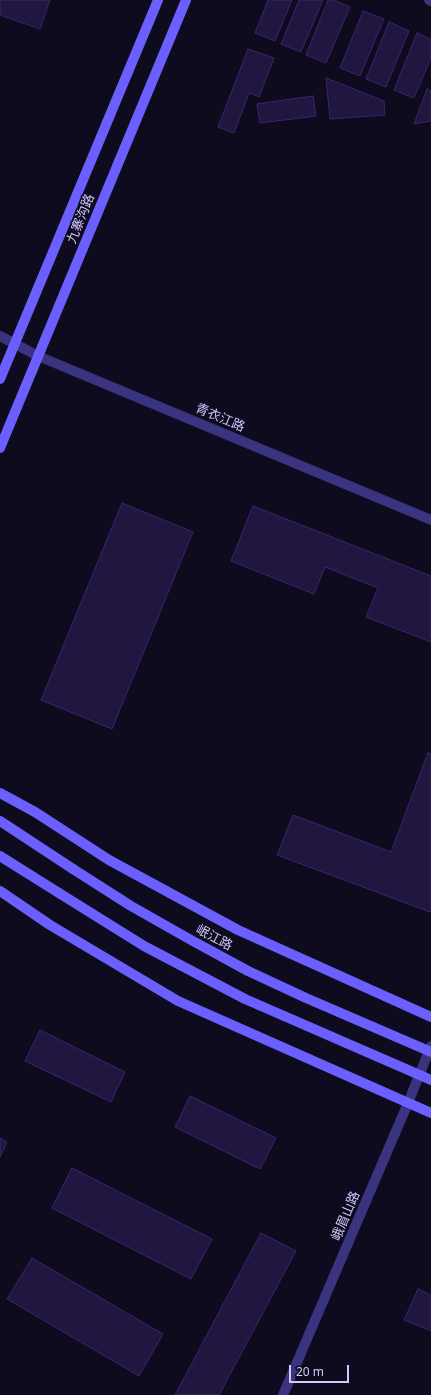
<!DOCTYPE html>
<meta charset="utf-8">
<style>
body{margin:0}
#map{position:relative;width:431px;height:1395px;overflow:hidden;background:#0f0b1e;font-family:"Noto Sans",sans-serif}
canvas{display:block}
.scale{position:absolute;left:289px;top:1365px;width:60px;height:18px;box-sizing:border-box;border:2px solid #d1c8ff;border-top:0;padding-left:5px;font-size:12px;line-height:14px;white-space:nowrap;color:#d1c8ff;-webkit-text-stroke:3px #0f0b1e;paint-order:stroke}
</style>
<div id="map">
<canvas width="431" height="1395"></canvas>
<div class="scale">20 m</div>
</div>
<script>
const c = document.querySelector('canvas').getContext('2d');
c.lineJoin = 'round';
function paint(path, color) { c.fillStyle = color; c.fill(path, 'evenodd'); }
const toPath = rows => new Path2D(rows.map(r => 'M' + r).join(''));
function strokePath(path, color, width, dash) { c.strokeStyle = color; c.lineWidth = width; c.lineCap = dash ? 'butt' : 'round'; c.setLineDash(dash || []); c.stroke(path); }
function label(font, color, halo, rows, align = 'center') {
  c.font = font + ' "Noto Sans","Noto Sans SC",sans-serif'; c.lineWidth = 3; c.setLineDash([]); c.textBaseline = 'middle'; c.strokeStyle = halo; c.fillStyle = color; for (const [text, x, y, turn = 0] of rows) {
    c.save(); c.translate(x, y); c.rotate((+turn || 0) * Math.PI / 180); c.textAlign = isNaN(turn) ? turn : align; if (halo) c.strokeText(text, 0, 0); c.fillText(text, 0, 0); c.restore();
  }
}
const building = toPath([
 [0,0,50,0,40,29,0,15,0,0],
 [268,0,292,0,275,41,255,33,268,0],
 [299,0,323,0,301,52,281,44,299,0],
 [328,0,333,0,350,7,326,63,306,55,328,0],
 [363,11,384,19,360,76,340,68,363,11],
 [389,22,409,31,386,87,366,79,389,22],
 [417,33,431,39,431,58,414,98,394,90,417,33],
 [248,49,274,58,259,97,249,93,234,133,218,127,248,49],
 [326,78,384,101,385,115,330,119,326,78],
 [427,89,431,91,431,121,414,124,427,89],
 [313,96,316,116,260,123,257,104,313,96],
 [122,503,193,532,112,729,41,700,122,503],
 [253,506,431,576,431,642,366,617,378,588,325,567,314,594,231,561,253,506],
 [428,753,431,754,431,909,430,912,277,855,293,815,391,852,428,753],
 [40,1030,125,1072,111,1102,25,1061,40,1030],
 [190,1096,276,1138,260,1169,175,1127,190,1096],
 [0,1138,7,1142,0,1157,0,1138],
 [72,1168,212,1239,191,1279,52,1208,72,1168],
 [261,1233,296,1251,219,1395,175,1395,261,1233],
 [32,1258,163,1334,139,1376,7,1299,32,1258],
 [418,1289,431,1295,431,1331,404,1320,418,1289]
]);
const minor = toPath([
 [429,0,431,1],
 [0,336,38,356,431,520]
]);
const tertiary = toPath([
 [283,1395,408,1103,431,1046]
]);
const secondary = toPath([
 [0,379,158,0],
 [0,448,186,0],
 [0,793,35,812,109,860,238,930,431,1017],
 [0,821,73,869],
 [0,856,59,893],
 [0,891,50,925,178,1001,431,1113]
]);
const secondaryBridge = toPath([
 [73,869,131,906,191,940,248,971,306,998,431,1052],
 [59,893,144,946,245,999,431,1080]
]);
const streetNames = [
 ["九寨沟路",81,219,-68],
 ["青衣江路",220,418,23],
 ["岷江路",214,938,28],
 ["峨眉山路",346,1216,-67]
];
paint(building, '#201640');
strokePath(building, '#38266e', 1);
strokePath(minor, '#3a3380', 10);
strokePath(tertiary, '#3a3380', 10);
strokePath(secondary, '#6b5fff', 10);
strokePath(secondaryBridge, '#6b5fff', 10);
label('13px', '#d1c8ff', '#0f0b1e', streetNames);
</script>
